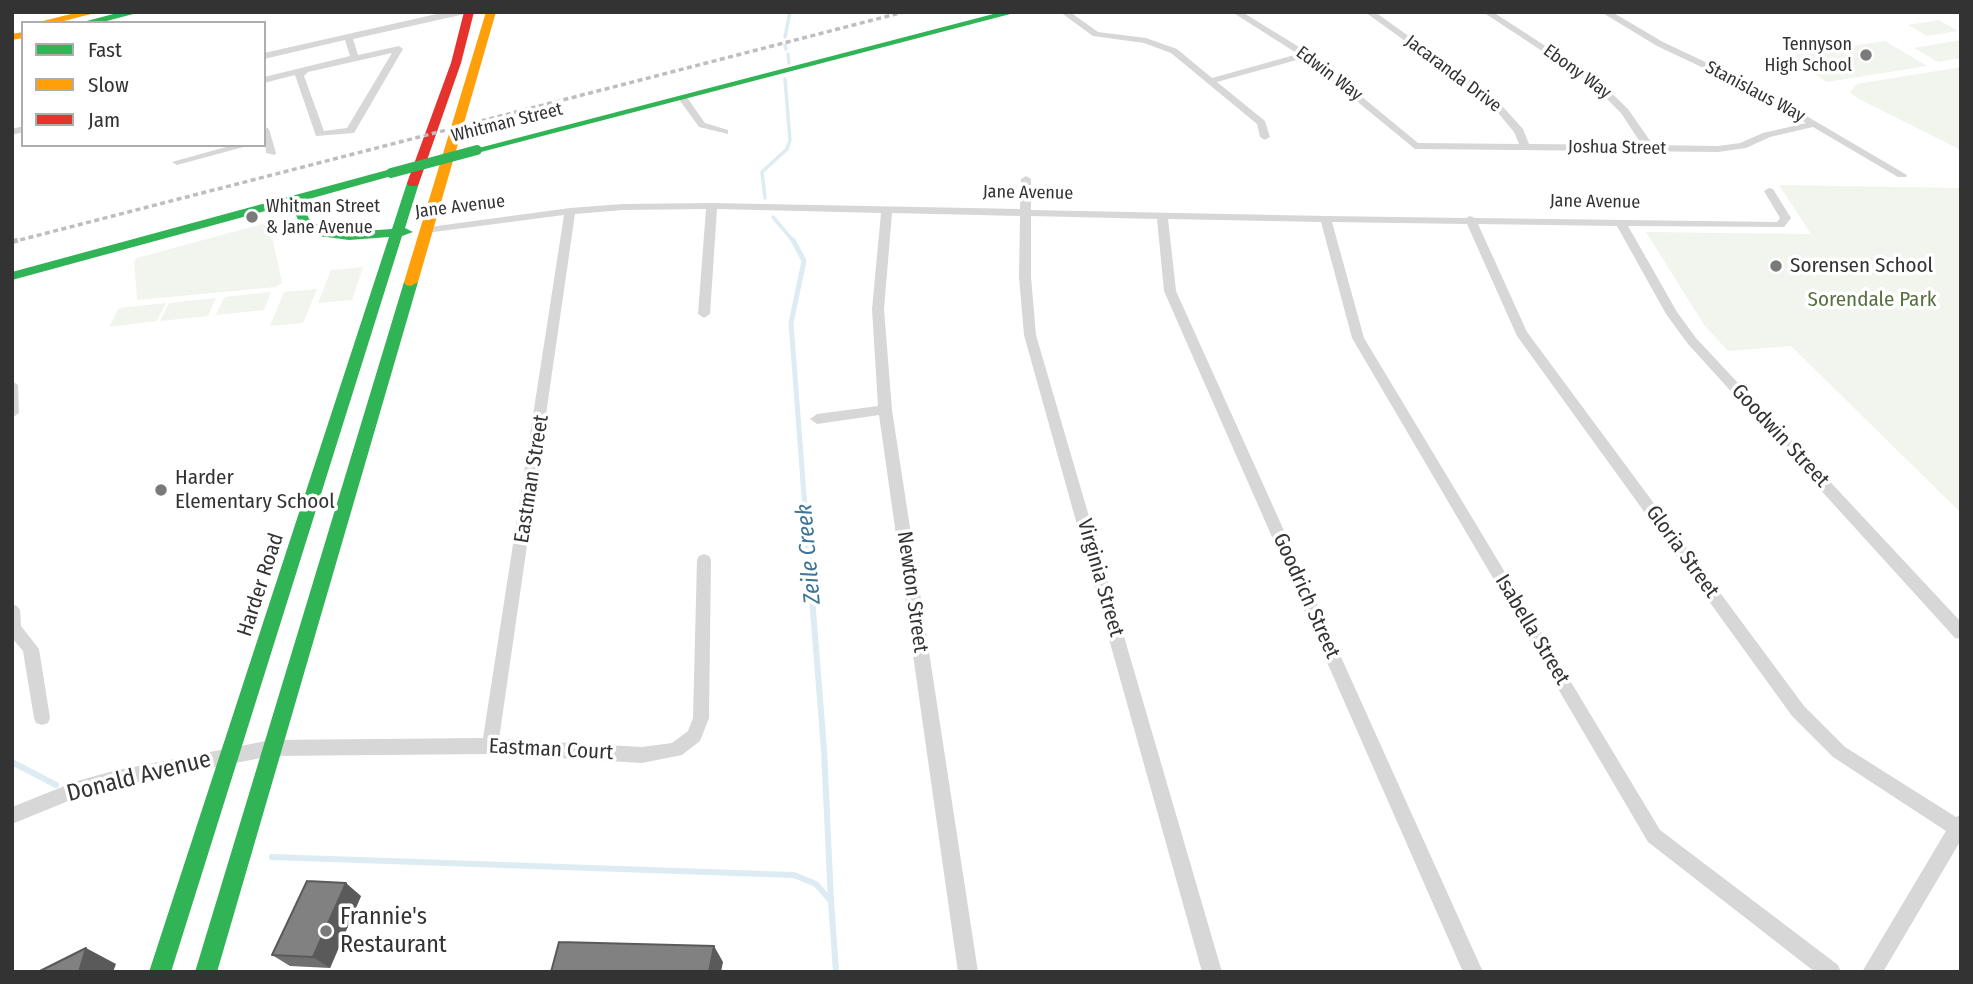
<!DOCTYPE html>
<style>
body{margin:0}
#map{position:relative;width:1973px;height:984px;overflow:hidden;background:#fff;font-family:"Fira Sans Condensed",sans-serif}
canvas{display:block}
.frame{position:absolute;inset:0;border:14px solid #333;pointer-events:none}
.legend{position:absolute;left:21px;top:21px;width:245px;height:126px;box-sizing:border-box;background:#fff;border:2px solid #adadad;margin:0;padding:9px 12px;list-style:none;font-size:21px;color:#333}
.legend li{display:flex;align-items:center;gap:14px;height:35px}
.legend b{width:35px;border:2px solid #adadad}
</style>
<div id="map">
<canvas width="1973" height="984"></canvas>
<div class="frame"></div>
<ul class="legend">
<li><b style="height:9px;background:#30b455"></b>Fast</li>
<li><b style="height:9px;background:#ff9f0a"></b>Slow</li>
<li><b style="height:9px;background:#e5322d"></b>Jam</li>
</ul>
</div>
<script>
const c = document.querySelector('canvas').getContext('2d');
c.lineJoin = 'round';
function paint(path, color) { c.fillStyle = color; c.fill(path, 'evenodd'); }
const toPath = rows => new Path2D(rows.map(r => 'M' + r).join(''));
function strokePath(path, color, width, dash) { c.strokeStyle = color; c.lineWidth = width; c.lineCap = dash ? 'butt' : 'round'; c.setLineDash(dash || []); c.stroke(path); }
function label(font, color, halo, rows, align = 'center') {
  c.font = font + ' "Fira Sans Condensed",sans-serif'; c.lineWidth = 7; c.setLineDash([]); c.textBaseline = 'middle'; c.strokeStyle = halo; c.fillStyle = color; for (const [text, x, y, turn = 0] of rows) {
    c.save(); c.translate(x, y); c.rotate((+turn || 0) * Math.PI / 180); c.textAlign = isNaN(turn) ? turn : align; if (halo) c.strokeText(text, 0, 0); c.fillText(text, 0, 0); c.restore();
  }
}
const green = toPath([
 [1939,20,1958,31,1927,36,1908,25],
 [1961,40,1961,58,1938,62,1914,48],
 [1885,41,1927,66,1827,82,1787,56],
 [1961,67,1961,150,1857,98,1850,92,1857,84],
 [1779,185,1961,188,1961,513,1791,346,1728,351,1704,325,1646,232,1811,234],
 [262,224,270,227,282,283,276,287,137,300,134,261,137,258],
 [363,267,352,300,318,303,331,270],
 [317,289,303,323,270,326,284,292],
 [271,292,264,310,216,315,224,297],
 [216,298,208,316,160,321,169,303],
 [166,303,157,321,109,327,119,308]
]);
const streamFar2 = toPath([
 [785,37,790,12],
 [785,45,786,49],
 [788,54,789,63],
 [765,198,762,172,787,149,790,140,785,79],
 [773,217,794,242]
]);
const streamFar1 = toPath([
 [793,240,804,261,791,323,809,562]
]);
const stream = toPath([
 [809,560,824,750,831,901],
 [12,762,56,785],
 [272,857,794,875,816,884,831,901,836,972]
]);
const street = toPath([
 [474,12,353,39,358,55,399,46,403,49,354,133,316,136,295,75,264,83,264,77,350,56,345,40,264,59,264,53,441,13,474,12],
 [392,53,347,128,324,131,304,76,308,72,392,53],
 [1060,12,1070,12,1098,32,1146,38,1177,49,1212,78,1298,54,1232,12,1242,12,1309,53,1418,143,1519,144,1514,132,1488,101,1365,12,1375,12,1494,97,1523,129,1529,144,1642,145,1621,113,1592,84,1483,12,1493,12,1598,80,1628,109,1653,145,1718,146,1740,143,1763,133,1806,123,1746,88,1657,46,1601,12,1612,12,1663,42,1752,84,1907,175,1906,177,1898,177,1813,127,1770,137,1746,148,1718,152,1415,149,1304,58,1217,82,1265,121,1270,137,1265,140,1260,137,1257,124,1171,53,1144,43,1093,36,1060,12],
 [680,96,686,96,705,123,728,130,728,134,699,127,678,98,680,96],
 [23,126,23,132,12,135,12,129,23,126],
 [264,126,269,129,276,153,275,155,266,153,264,126],
 [233,145,251,145,177,165,172,162,233,145],
 [1026,176,1031,179,1031,210,1326,216,1466,218,1470,216,1475,218,1777,222,1780,218,1764,191,1769,188,1773,189,1791,218,1784,227,1628,226,1677,312,1696,338,1961,622,1961,639,1955,638,1688,344,1666,314,1617,226,1478,224,1527,332,1804,706,1845,747,1956,817,1961,815,1961,840,1883,972,1862,972,1946,831,1833,757,1792,716,1517,336,1467,224,1332,222,1364,338,1660,830,1838,965,1841,972,1815,972,1648,842,1352,338,1321,222,1168,219,1176,291,1483,972,1463,972,1164,291,1157,219,1031,216,1031,277,1036,335,1222,972,1202,972,1024,335,1019,277,1020,216,892,213,884,309,892,410,978,972,958,972,879,415,817,424,810,419,817,414,878,406,872,309,881,213,717,209,710,314,704,318,698,314,706,209,623,210,575,214,499,739,642,747,672,743,688,731,693,718,697,560,699,556,704,554,709,556,711,560,709,718,700,741,682,755,642,763,490,754,271,756,113,787,78,797,12,824,12,807,77,781,113,771,271,740,483,738,564,215,426,233,422,232,422,228,570,208,623,204,712,203,1020,209,1021,179,1026,176],
 [12,381,18,385,19,413,12,418,12,381],
 [12,604,17,606,20,610,21,626,39,649,50,718,48,723,42,725,36,723,34,718,23,651,12,638,12,604]
]);
const fast = toPath([
 [121,12,141,12,99,23,79,23,121,12],
 [1001,12,1018,12,481,152,471,150,1001,12],
 [391,169,397,173,395,175,302,201,309,219,326,230,349,232,392,229,407,183,413,179,419,183,405,228,413,232,402,236,171,972,149,972,389,237,349,240,319,236,300,224,291,204,12,280,12,272,391,169],
 [411,278,418,282,217,972,195,972,404,282,411,278]
]);
const slow = toPath([
 [79,12,99,12,56,23,35,23,79,12],
 [486,12,496,12,418,282,411,286,406,285,404,282,486,12],
 [23,32,23,38,12,40,12,34,23,32]
]);
const jam = toPath([
 [464,12,474,12,461,63,419,183,417,186,409,186,407,183,451,63,464,12]
]);
const railFar1 = toPath([
 [12,242,904,12]
]);
const rail = toPath([
 [12,242,18,240]
]);
const fastBridge = toPath([
 [391,173,477,150]
]);
const wall = toPath([
 [361,896,330,968,290,966,272,955]
]);
const shadedWall = toPath([
 [346,883,361,896,330,968,313,957],
 [714,946,723,962,721,972,709,972],
 [86,948,116,964,113,972,79,972]
]);
const building = toPath([
 [307,881,346,883,313,957,272,955,307,881],
 [559,942,714,946,709,972,551,972,559,942],
 [86,948,79,972,38,972,86,948]
]);
const markers = [
 [1866,55,7,"#7a7a7a"],
 [252,217,7,"#7a7a7a"],
 [1776,266,7,"#7a7a7a"],
 [161,490,7,"#7a7a7a"],
 [326,931,7,"#7a7a7a"]
];
const farPoinames = [
 ["Tennyson",1852,45],
 ["High School",1852,66],
 ["Whitman Street",266,207,"left"],
 ["& Jane Avenue",266,228,"left"]
];
const farStreetnames = [
 ["Ebony Way",1577,72,36],
 ["Edwin Way",1329,74,37],
 ["Jacaranda Drive",1453,74,37],
 ["Stanislaus Way",1755,92,28],
 ["Whitman Street",507,123,-14],
 ["Joshua Street",1617,148,1],
 ["Jane Avenue",1028,193,1],
 ["Jane Avenue",1595,202,1],
 ["Jane Avenue",460,207,-7]
];
const poiNames = [
 ["Sorensen School",1790,266],
 ["Harder",175,478],
 ["Elementary School",175,502]
];
const parkNames = [
 ["Sorendale Park",1872,300]
];
const streetNames = [
 ["Goodwin Street",1780,436,47],
 ["Eastman Street",532,479,-81],
 ["Gloria Street",1682,552,54],
 ["Virginia Street",1100,578,74],
 ["Harder Road",261,585,-72],
 ["Newton Street",912,592,82],
 ["Goodrich Street",1306,596,66],
 ["Isabella Street",1532,630,59],
 ["Eastman Court",551,750,3]
];
const waterNames = [
 ["Zeile Creek",809,554,-95]
];
const nearStreetnames = [
 ["Donald Avenue",139,777,-14]
];
const nearPoinames = [
 ["Frannie's",340,917],
 ["Restaurant",340,945]
];
paint(green, '#f1f5ed');
strokePath(streamFar2, '#ddebf3', 3.5);
strokePath(streamFar1, '#ddebf3', 5);
strokePath(stream, '#ddebf3', 6);
paint(street, '#d7d7d7');
paint(fast, '#30b455');
paint(slow, '#ff9f0a');
paint(jam, '#e5322d');
strokePath(railFar1, '#bebebe', 3.5, [5, 3.5]);
strokePath(rail, '#bebebe', 5, [6, 5]);
strokePath(fastBridge, '#30b455', 10);
paint(wall, '#6f6f6f');
paint(shadedWall, '#5a5a5a');
paint(building, '#818181');
strokePath(building, '#5a5a5a', 2);
for (const [x, y, r, color] of markers) { const dot = new Path2D(); dot.arc(x, y, r, 0, 2 * Math.PI); c.fillStyle = color; c.fill(dot); strokePath(dot, '#fff', 2.5); }
label('18px', '#333', '#fff', farPoinames, 'right');
label('18px', '#333', '#fff', farStreetnames);
label('21px', '#333', '#fff', poiNames, 'left');
label('21px', '#56703f', '#fff', parkNames);
label('21px', '#333', '#fff', streetNames);
label('italic 23px', '#3f7597', '#fff', waterNames);
label('24px', '#333', '#fff', nearStreetnames);
label('24px', '#333', '#fff', nearPoinames, 'left');
</script>
